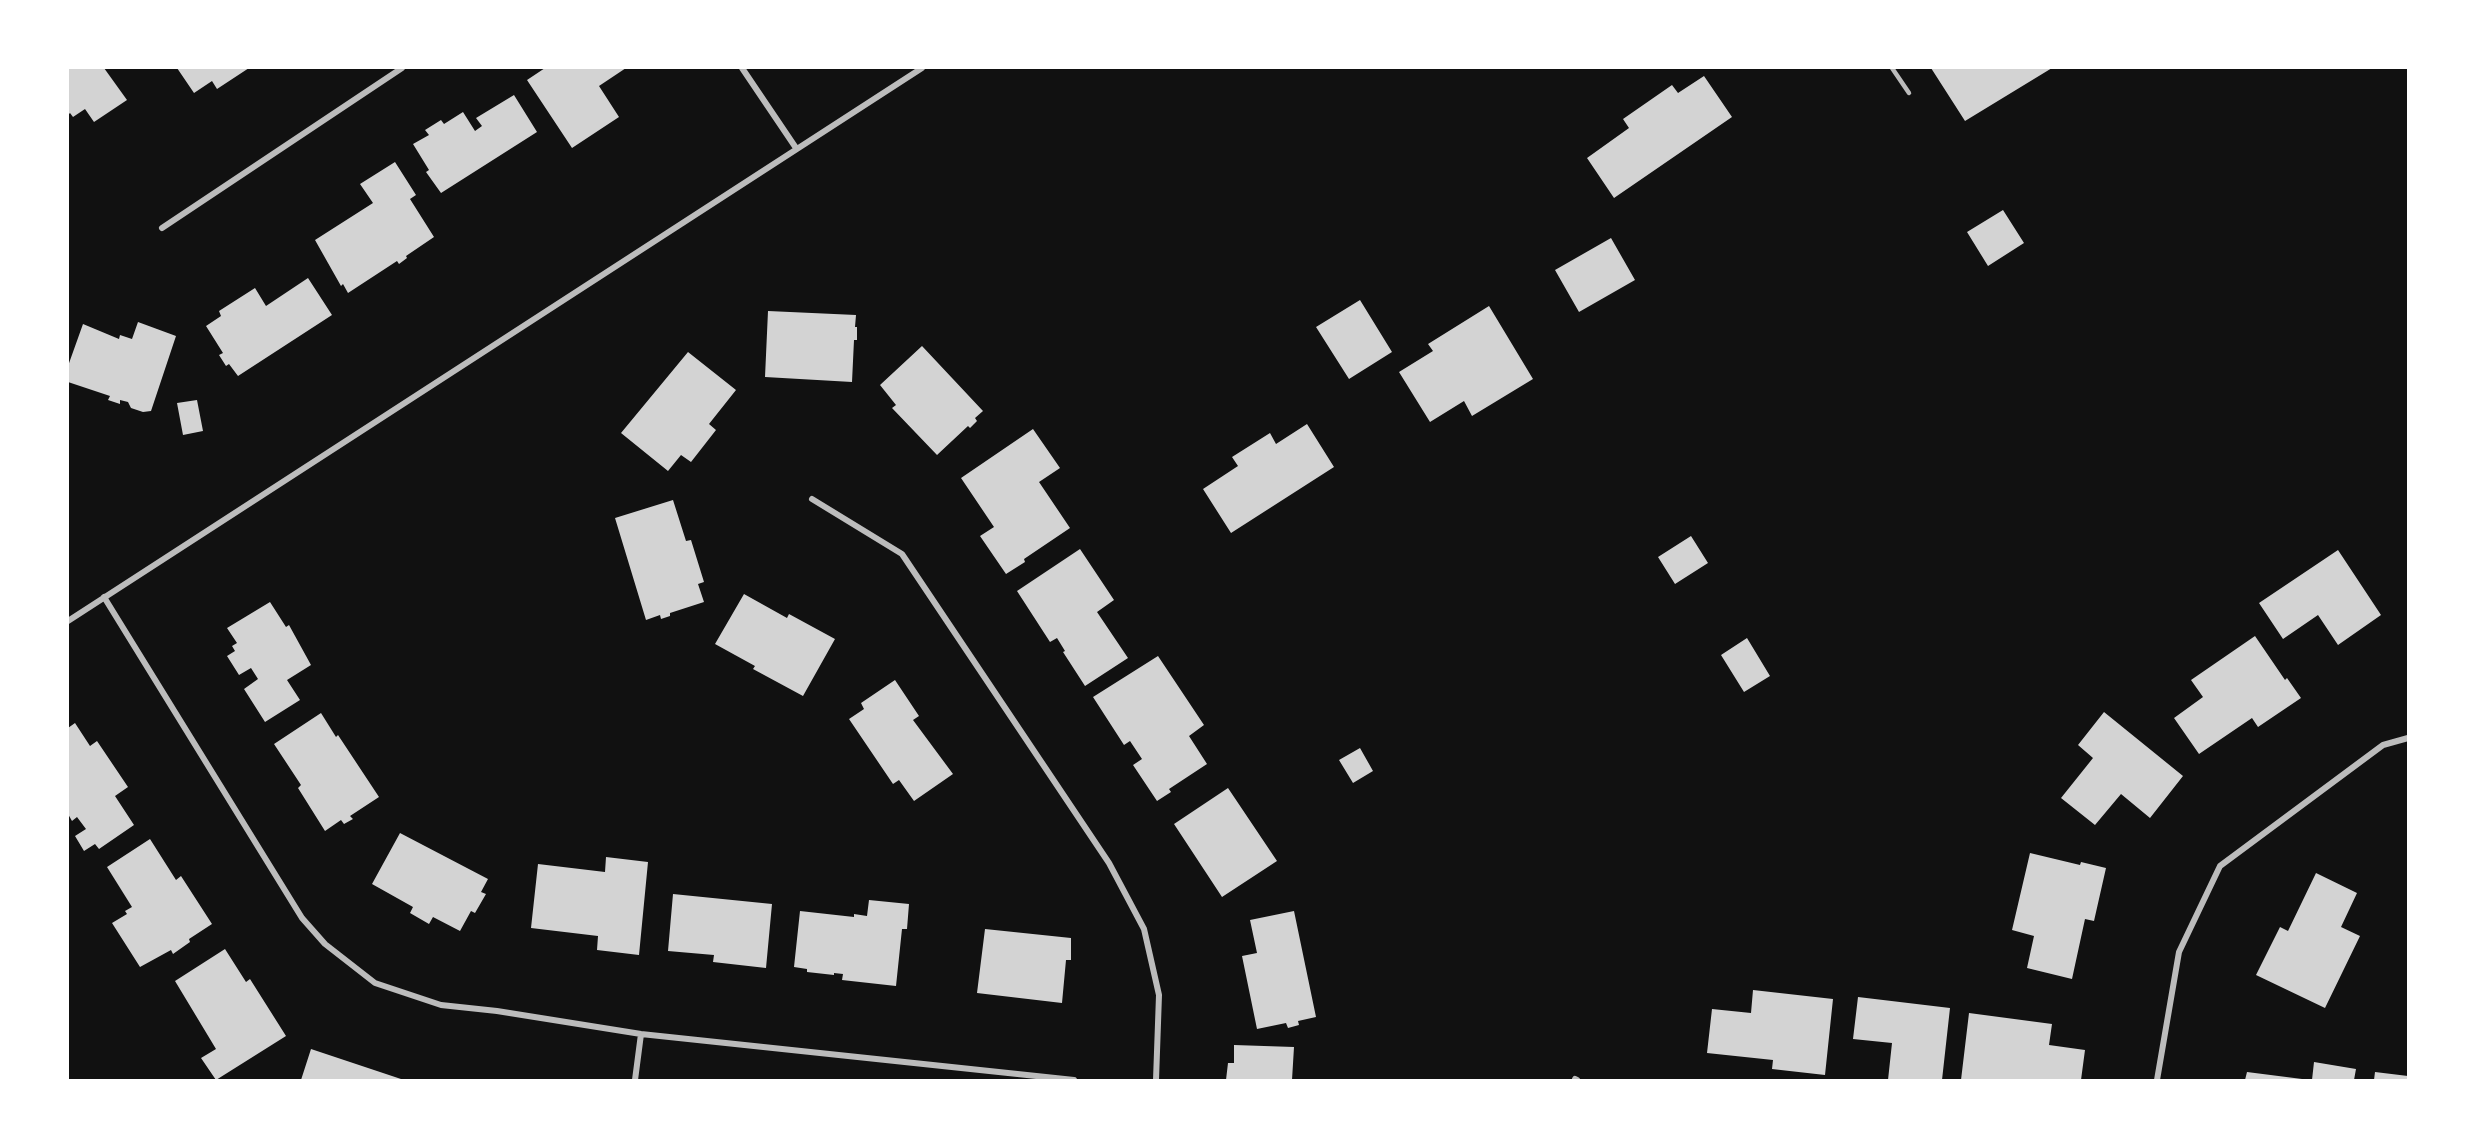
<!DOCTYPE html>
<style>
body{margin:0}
#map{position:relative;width:2476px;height:1148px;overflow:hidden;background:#111;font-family:Quicksand,sans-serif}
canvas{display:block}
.frame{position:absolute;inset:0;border:69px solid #fff;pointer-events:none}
</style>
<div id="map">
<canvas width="2476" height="1148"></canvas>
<div class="frame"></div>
</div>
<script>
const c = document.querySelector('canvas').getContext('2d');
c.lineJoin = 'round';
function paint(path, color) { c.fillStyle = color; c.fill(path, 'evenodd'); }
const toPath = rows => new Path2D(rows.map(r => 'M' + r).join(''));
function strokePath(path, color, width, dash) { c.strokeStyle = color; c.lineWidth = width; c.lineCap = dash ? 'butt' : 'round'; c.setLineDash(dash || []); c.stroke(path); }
const building = toPath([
 [68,68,104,68,127,100,94,122,85,109,73,117,70,113,68,115],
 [177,68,249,68,217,89,212,81,194,93],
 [545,68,626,68,599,86,619,117,572,148,527,80],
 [1931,68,2052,68,1965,121],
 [1704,76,1732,117,1614,198,1587,158,1629,128,1623,119,1672,85,1678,93],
 [514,95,537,132,441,193,426,172,429,170,413,144,429,135,425,130,441,120,444,124,463,112,475,131,482,126,476,118],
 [395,162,416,195,410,199,434,237,406,256,407,258,399,264,397,261,348,293,343,284,341,286,315,240,373,203,360,184],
 [2003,210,2024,243,1988,266,1967,232],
 [1611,238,1635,280,1579,312,1555,270],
 [308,278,332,315,238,376,229,364,226,366,219,355,223,353,206,326,221,316,219,311,255,288,266,306],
 [1360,300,1392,352,1349,379,1316,327],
 [1489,306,1533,379,1472,416,1464,401,1430,422,1399,372,1433,351,1428,344],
 [768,311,856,315,855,327,857,327,857,340,854,340,852,382,765,377],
 [138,322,176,336,151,411,143,412,131,408,128,402,120,400,120,404,108,400,110,396,68,382,68,366,83,324,119,339,120,335,132,339],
 [922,346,983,411,975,418,977,421,970,428,968,426,937,455,892,408,896,405,880,385],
 [688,352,736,390,709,424,716,430,691,462,681,455,668,471,621,433],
 [197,400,203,431,183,435,177,403],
 [1307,424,1334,467,1231,533,1203,489,1238,466,1232,457,1270,433,1276,444],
 [1033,429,1060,468,1039,482,1070,528,1024,559,1025,562,1006,574,980,536,994,527,961,478],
 [673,500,686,541,691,540,704,582,698,584,704,602,670,613,670,616,661,619,660,615,646,620,615,518],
 [1691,536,1708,563,1675,584,1658,557],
 [1080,549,1114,600,1097,612,1128,658,1085,686,1063,652,1065,651,1057,638,1050,642,1017,591],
 [2338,550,2381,615,2338,645,2318,615,2283,639,2259,603],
 [744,594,787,618,789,614,835,639,803,696,753,669,755,666,715,644],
 [270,602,286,627,289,625,311,665,287,680,300,700,265,722,244,689,258,679,251,668,239,675,227,656,235,651,232,646,237,643,227,628],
 [2255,636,2285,680,2287,678,2301,698,2258,727,2252,718,2199,754,2174,718,2203,697,2191,680],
 [1747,638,1770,676,1744,692,1721,655],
 [1158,656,1204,725,1189,736,1207,764,1169,789,1171,792,1157,801,1133,765,1142,759,1130,741,1124,745,1093,697],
 [895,680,919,716,913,720,953,774,914,801,899,780,893,784,849,719,864,709,861,703],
 [2104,712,2183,776,2150,818,2121,794,2095,825,2061,798,2093,758,2078,745],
 [321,713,336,737,338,735,379,797,350,816,353,819,344,824,341,820,325,831,298,788,301,785,274,744],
 [75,723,90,746,97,741,128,787,115,796,134,825,99,849,95,844,84,851,75,836,86,829,77,817,72,821,68,814,68,728],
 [1360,748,1373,771,1353,783,1339,760],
 [1228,788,1277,861,1222,897,1174,824],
 [400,833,488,879,481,892,486,894,475,913,471,911,460,931,433,917,429,924,410,913,413,907,372,884],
 [150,839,176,880,181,876,212,924,189,939,190,942,173,954,171,950,140,967,112,923,127,914,125,911,132,907,107,867],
 [2030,853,2080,865,2081,862,2106,868,2094,921,2085,919,2072,979,2027,968,2034,936,2012,930],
 [606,857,648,862,639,955,597,950,598,936,531,928,538,864,605,872],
 [2316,873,2357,893,2341,927,2360,936,2325,1008,2256,975,2280,927,2288,931],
 [673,894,772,904,766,968,713,962,714,955,668,951],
 [869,900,909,904,907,929,902,929,896,986,842,980,843,974,834,973,834,975,807,972,807,969,794,967,800,911,854,917,854,914,867,916],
 [1294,911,1316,1017,1298,1021,1299,1025,1288,1028,1286,1023,1257,1029,1242,956,1257,953,1250,920],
 [985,929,1071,938,1071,960,1066,960,1062,1003,977,993],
 [225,949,246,982,250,979,286,1036,216,1080,201,1058,216,1049,175,981],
 [1753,990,1833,999,1825,1075,1772,1069,1773,1060,1707,1053,1712,1009,1751,1013],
 [1858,997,1950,1008,1942,1080,1888,1080,1892,1043,1853,1039],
 [1969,1013,2052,1024,2049,1045,2085,1050,2081,1080,1961,1080],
 [1234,1045,1294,1047,1292,1080,1226,1080,1228,1063,1234,1063],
 [311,1049,404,1080,301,1080],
 [2314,1062,2356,1069,2354,1080,2312,1080],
 [2247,1072,2302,1079,2302,1080,2245,1080],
 [2375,1072,2408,1076,2408,1080,2374,1080]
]);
const service = toPath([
 [1892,68,1909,93]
]);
const minor = toPath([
 [742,68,796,148],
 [162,228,402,68],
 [812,499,902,554,1109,863,1144,929,1159,995,1156,1080],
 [104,597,302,918,325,944,375,983,441,1005,497,1011,641,1034,1074,1080],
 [68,621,922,68],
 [1575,1079,1577,1080],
 [635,1080,641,1034],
 [2157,1080,2179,952,2220,866,2383,745,2408,738]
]);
paint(building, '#d3d3d3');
strokePath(service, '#bcbcbc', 4.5);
strokePath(minor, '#bcbcbc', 6);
</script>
